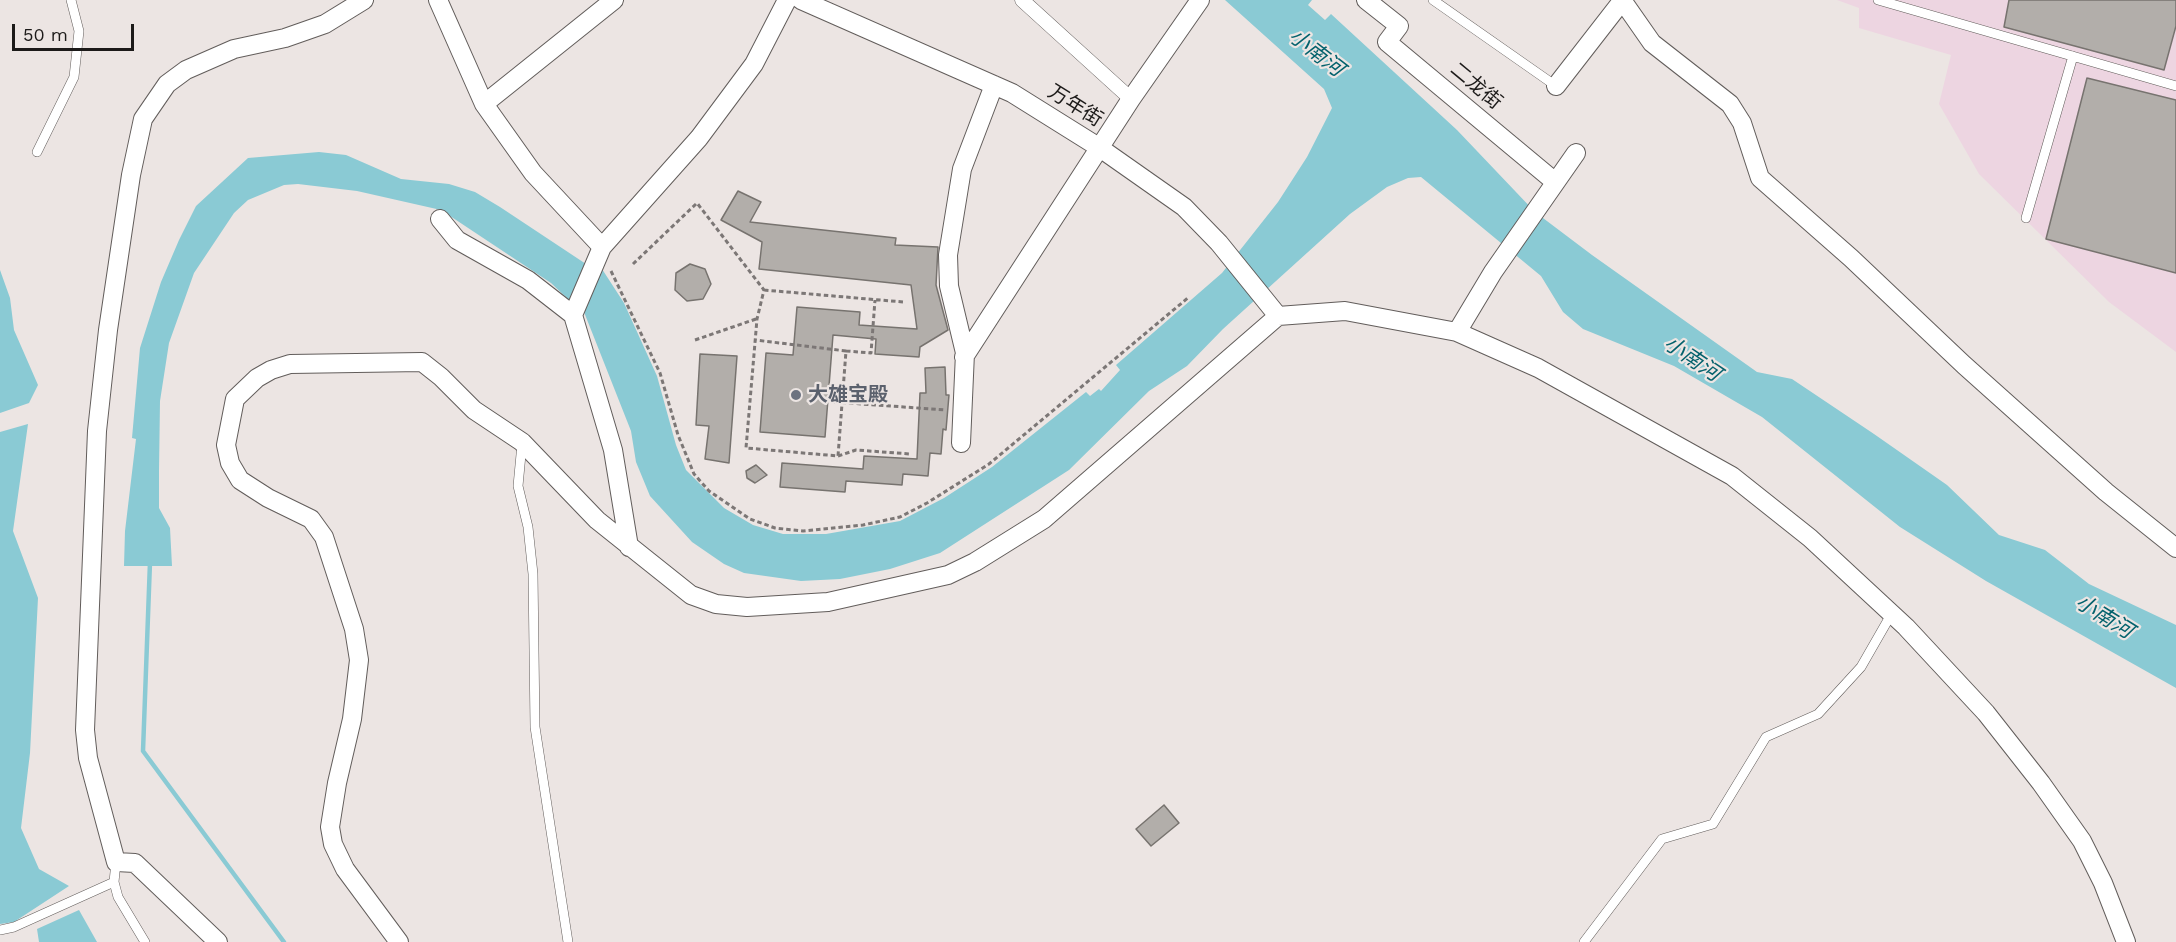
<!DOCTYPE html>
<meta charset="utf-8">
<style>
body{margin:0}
#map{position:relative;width:2176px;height:942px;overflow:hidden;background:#ece5e3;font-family:"Work Sans",sans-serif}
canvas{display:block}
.scale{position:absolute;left:12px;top:24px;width:122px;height:27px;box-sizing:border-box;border:3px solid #1c1a19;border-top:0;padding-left:8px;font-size:18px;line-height:21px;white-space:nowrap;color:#1c1a19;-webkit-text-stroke:4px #ece5e3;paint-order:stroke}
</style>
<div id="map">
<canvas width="2176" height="942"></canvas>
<div class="scale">50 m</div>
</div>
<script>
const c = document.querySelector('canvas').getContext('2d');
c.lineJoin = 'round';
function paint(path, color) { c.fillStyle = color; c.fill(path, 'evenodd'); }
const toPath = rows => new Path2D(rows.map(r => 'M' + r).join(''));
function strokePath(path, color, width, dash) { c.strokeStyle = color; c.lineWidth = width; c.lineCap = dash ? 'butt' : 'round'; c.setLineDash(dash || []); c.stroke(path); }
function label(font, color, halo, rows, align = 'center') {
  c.font = font + ' "Work Sans","Noto Sans SC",sans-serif'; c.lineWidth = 4.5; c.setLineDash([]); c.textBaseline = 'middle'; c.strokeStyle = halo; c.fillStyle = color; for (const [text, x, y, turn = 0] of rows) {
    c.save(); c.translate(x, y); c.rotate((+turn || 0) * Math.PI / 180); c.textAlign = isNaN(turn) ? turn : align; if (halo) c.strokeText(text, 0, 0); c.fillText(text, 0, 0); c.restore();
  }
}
const industrial = toPath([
 [1837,0,2176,0,2176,352,2109,302,1979,174,1939,104,1951,55,1859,28,1859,8]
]);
const water = toPath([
 [1225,0,1312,0,1308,5,1325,20,1331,14,1457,130,1535,212,1592,255,1757,372,1792,379,1874,434,1947,485,1999,535,2045,550,2089,584,2176,625,2176,688,1986,581,1900,527,1762,417,1674,366,1583,329,1563,312,1541,276,1421,177,1408,178,1387,187,1350,214,1223,329,1187,366,1149,391,1069,470,940,553,890,569,840,579,801,581,744,573,724,564,692,542,650,496,636,462,631,431,584,312,602,269,624,303,657,376,676,445,686,470,724,508,753,525,783,534,826,534,900,521,944,498,992,467,1086,392,1090,396,1099,389,1101,391,1120,370,1116,365,1222,273,1278,202,1307,157,1332,108,1324,89],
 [319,152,346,155,401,179,449,184,475,192,500,207,586,264,571,302,551,283,441,210,357,191,298,184,284,185,248,200,234,213,194,273,169,343,160,401,159,471,159,508,170,528,172,566,124,566,125,531,136,439,132,438,140,348,161,282,179,240,196,206,248,158],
 [0,270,10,298,14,330,38,385,29,403,0,413],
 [28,424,13,531,38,598,30,753,21,828,39,869,69,886,14,922,0,924,0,432],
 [79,910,97,942,39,942,37,929]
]);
const stream = toPath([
 [150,562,143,751,284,942]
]);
const building = toPath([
 [2009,0,2176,0,2176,26,2164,70,2004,27,2009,0],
 [2087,78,2176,100,2176,273,2046,239,2087,78],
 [738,191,761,202,750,222,896,238,895,245,938,247,936,285,948,330,920,347,919,357,875,354,876,339,833,335,825,437,760,432,766,353,793,355,797,307,860,312,859,325,917,329,911,285,759,269,762,242,721,220,738,191],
 [690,264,705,269,711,284,703,299,687,301,675,290,676,273,690,264],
 [700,354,737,356,729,463,705,459,709,426,696,425,700,354],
 [945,367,946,395,949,395,946,430,943,429,941,454,930,453,928,476,903,474,902,485,846,481,845,492,780,487,782,463,863,469,864,456,917,459,920,393,926,393,925,368,945,367],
 [756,465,767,475,755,483,747,478,746,471,756,465],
 [1164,805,1179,823,1151,846,1136,829,1164,805]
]);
const path = toPath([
 [633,264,697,203,764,290,757,319,746,448,838,456,846,351,755,340],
 [611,271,660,373,678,435,694,474,709,491,750,519,775,528,803,531,863,525,900,517,927,503,989,464,1189,297],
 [764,290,903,302],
 [695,340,756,319],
 [846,351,871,353,875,300],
 [834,402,946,410],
 [838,456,856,450,910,454]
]);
const service = toPath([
 [1433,0,1556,86],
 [1878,0,2176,86],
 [37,152,74,77,79,31,71,0],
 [2026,218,2073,56],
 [522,444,518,486,528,527,533,574,535,727,568,942],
 [114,882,118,897,145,942],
 [0,930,14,927,114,882,116,862],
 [1584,942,1662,839,1713,824,1766,737,1818,714,1861,667,1892,613]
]);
const pedestrian = toPath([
 [1022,0,1131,99]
]);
const minor = toPath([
 [438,0,484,104,533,173,602,247],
 [801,0,1012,93,1100,148,1184,207,1219,243,1278,316],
 [1366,0,1399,26,1387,42,1554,181],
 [1622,0,1652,43,1730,104,1742,123,1760,178,1851,258,1964,365,2106,492,2176,548],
 [1556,86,1622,1],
 [484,104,614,0],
 [440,219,457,240,528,280,573,315,613,450,629,547],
 [573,315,602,247,699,138,754,64,787,0],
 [1457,332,1493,272,1576,153],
 [964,357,1131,99,1200,0],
 [961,443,965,353,949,286,948,255,962,169,994,85],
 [218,942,135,863,116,862,88,758,85,730,97,431,108,330,131,175,143,119,167,84,186,70,234,49,285,38,325,24,364,0],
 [399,942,345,869,333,844,330,827,337,783,352,719,359,660,354,629,324,537,311,519,268,498,240,480,230,463,226,445,235,399,257,378,271,370,290,364,422,362,441,377,474,410,522,442,597,520,691,595,716,604,747,607,828,602,948,575,975,562,1044,519,1278,316,1345,311,1457,332,1538,368,1732,476,1810,538,1906,627,1986,713,2041,783,2082,841,2103,883,2126,942]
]);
const markers = [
 [796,395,6,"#6b7280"]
];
const streetNames = [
 ["二龙街",1476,86,40],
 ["万年街",1075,106,32]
];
const worshipNames = [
 ["大雄宝殿",808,395]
];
const waterNames = [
 ["小南河",1316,53,38],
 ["小南河",1692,359,34],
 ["小南河",2104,617,32]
];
paint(industrial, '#edd5e1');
paint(water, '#8acad4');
strokePath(stream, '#8acad4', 4.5);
paint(building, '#b2aeaa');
strokePath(building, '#77736f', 1.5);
strokePath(service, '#625d5b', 10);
strokePath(pedestrian, '#625d5b', 15);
strokePath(minor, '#625d5b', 20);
strokePath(path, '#7c7776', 3, [4.5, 3]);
strokePath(service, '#fff', 9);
strokePath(pedestrian, '#fff', 14);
strokePath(minor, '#fff', 18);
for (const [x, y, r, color] of markers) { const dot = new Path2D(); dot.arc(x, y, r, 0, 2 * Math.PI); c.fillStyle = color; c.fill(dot); strokePath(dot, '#ece5e3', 2); }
label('20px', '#1c1a19', '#ece5e3', streetNames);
label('bold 20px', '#5b616d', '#ece5e3', worshipNames, 'left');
label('italic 21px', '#04626d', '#ece5e3', waterNames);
</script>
